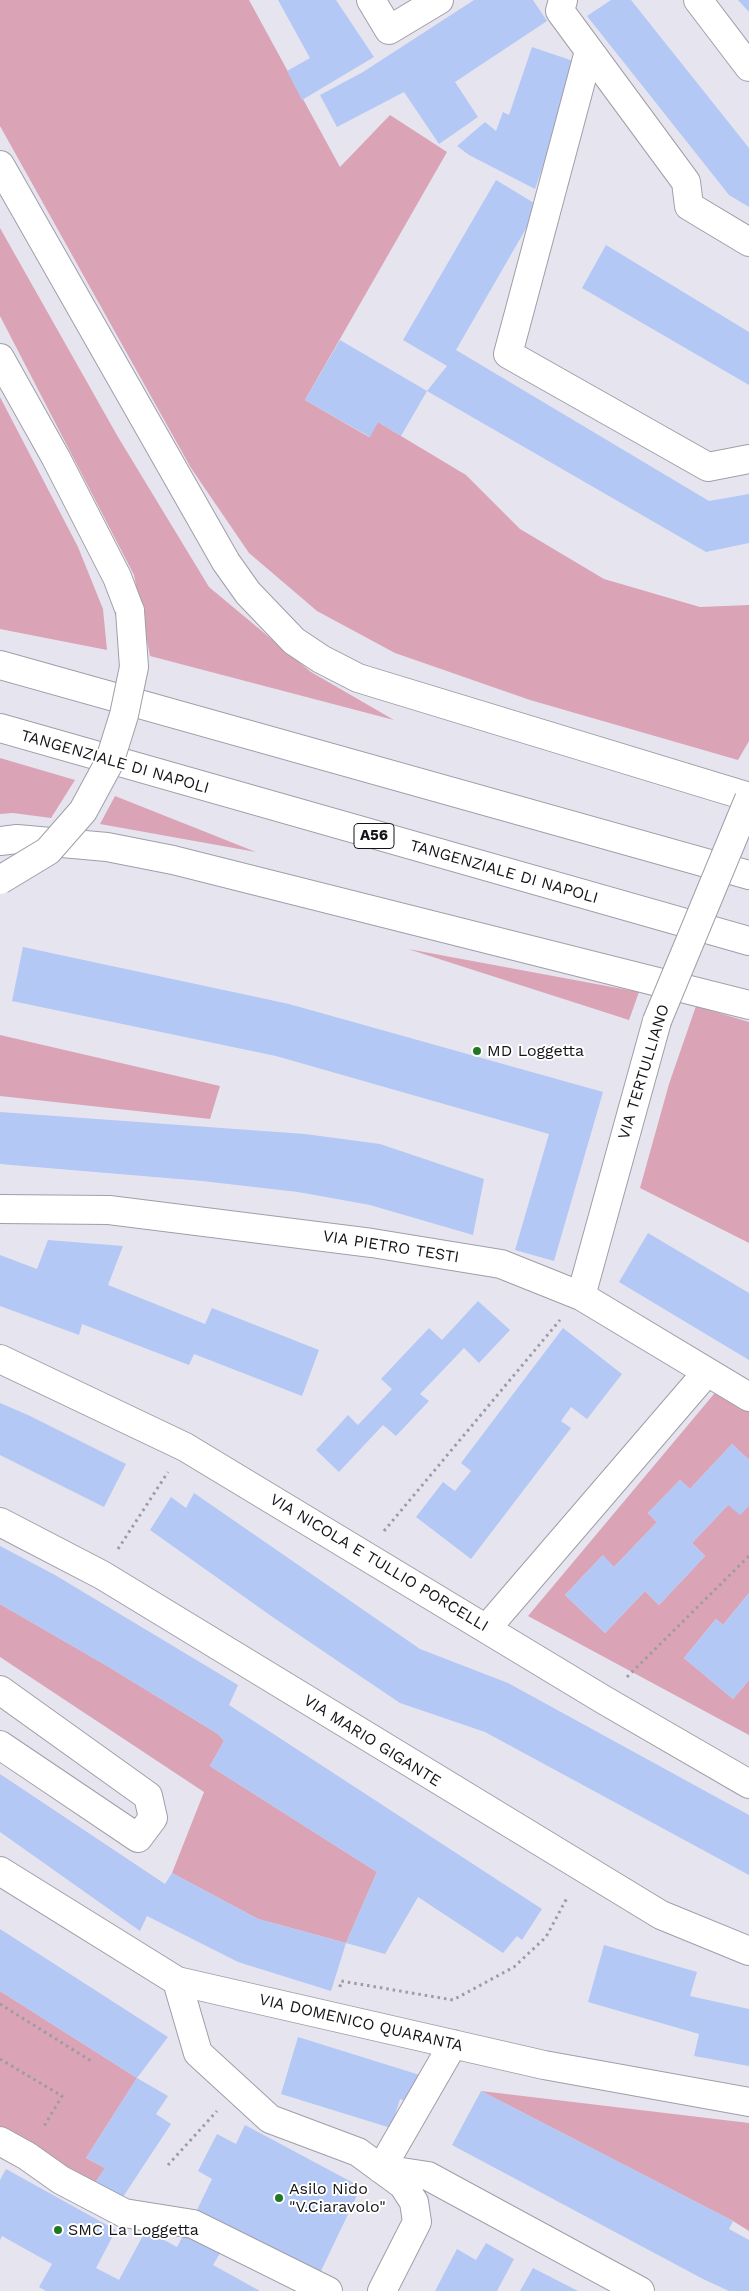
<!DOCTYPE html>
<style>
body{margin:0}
canvas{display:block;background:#e6e4ee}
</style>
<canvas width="749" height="2291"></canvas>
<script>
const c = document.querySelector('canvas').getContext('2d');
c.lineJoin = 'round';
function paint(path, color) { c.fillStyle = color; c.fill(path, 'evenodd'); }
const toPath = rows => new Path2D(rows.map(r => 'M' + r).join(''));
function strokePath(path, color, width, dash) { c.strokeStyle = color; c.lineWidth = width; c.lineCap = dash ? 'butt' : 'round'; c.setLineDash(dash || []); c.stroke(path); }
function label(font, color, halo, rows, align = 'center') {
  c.font = font + ' "Work Sans",sans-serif'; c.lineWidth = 4; c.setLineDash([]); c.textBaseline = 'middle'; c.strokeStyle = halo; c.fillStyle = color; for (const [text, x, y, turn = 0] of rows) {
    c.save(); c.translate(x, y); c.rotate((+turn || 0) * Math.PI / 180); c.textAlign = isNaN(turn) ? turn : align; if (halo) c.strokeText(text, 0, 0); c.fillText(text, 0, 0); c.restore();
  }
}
const green = toPath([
 [0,0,249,0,340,167,390,115,447,152,305,400,369,437,378,422,401,436,466,475,520,529,604,579,700,607,749,605,749,741,738,760,530,700,395,653,317,611,249,553,191,468,0,126],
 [0,228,118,437,209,587,311,672,394,720,150,656,134,575,0,316],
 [0,397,78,547,103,609,107,650,0,629],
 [0,758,75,780,51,818,13,813,0,814],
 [115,796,256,852,100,824],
 [408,949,639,992,629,1020],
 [696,1006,749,1022,749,1243,640,1188,669,1084],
 [0,1035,220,1086,210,1119,0,1096],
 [724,1382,749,1397,749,1460,732,1444,690,1489,680,1480,648,1513,657,1522,614,1567,602,1556,565,1595,605,1633,645,1591,659,1605,705,1556,692,1543,728,1505,749,1506,749,1593,723,1625,716,1619,684,1658,733,1699,749,1680,749,1735,528,1616],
 [0,1604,109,1667,218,1734,224,1741,210,1766,377,1872,346,1943,258,1919,172,1873,204,1792,0,1657],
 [0,1991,137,2078,86,2158,105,2168,95,2183,0,2129],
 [481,2091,749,2123,749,2231,733,2221]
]);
const building = toPath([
 [278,0,336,0,374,57,302,100,287,71,310,58],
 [474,0,533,0,547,21,455,82,478,117,439,144,404,92,337,127,320,95,363,72],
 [611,0,631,0,749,148,749,207,729,195,587,16],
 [738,0,749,0,749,12],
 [532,47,579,63,535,189,469,155,457,146,485,122,496,131,503,112,509,115],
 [496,180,539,206,456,350,709,501,749,494,749,543,706,552,427,391,447,366,403,340],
 [606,245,749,332,749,385,582,288],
 [340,340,427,391,401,436,378,422,370,437,305,400],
 [23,947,289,1004,603,1092,554,1261,515,1250,549,1134,276,1056,12,1001],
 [0,1112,305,1134,380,1144,484,1179,473,1235,370,1205,298,1192,202,1181,0,1164],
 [648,1233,749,1293,749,1360,619,1282],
 [48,1240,123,1246,108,1285,205,1324,212,1308,319,1350,302,1396,194,1354,189,1365,82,1324,79,1335,0,1306,0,1255,37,1269],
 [478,1301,510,1330,479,1363,464,1348,420,1394,429,1401,396,1436,383,1425,339,1472,316,1450,348,1415,358,1425,392,1389,381,1379,429,1328,442,1340],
 [563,1328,622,1374,587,1419,571,1407,561,1421,571,1428,471,1559,416,1517,443,1482,455,1491,471,1471,461,1463],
 [0,1403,28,1415,126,1464,104,1507,0,1455],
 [732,1444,749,1460,749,1506,740,1515,728,1505,692,1543,705,1556,659,1605,645,1591,605,1633,565,1595,603,1555,614,1567,657,1522,648,1513,680,1480,690,1489],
 [194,1493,420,1649,508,1683,749,1815,749,1875,485,1732,400,1703,274,1618,150,1530,171,1497,186,1508],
 [0,1546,55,1575,238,1685,229,1705,542,1909,522,1940,517,1936,503,1953,418,1897,385,1954,346,1943,377,1872,210,1766,224,1741,218,1734,109,1667,0,1604],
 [749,1593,749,1680,733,1699,684,1658,716,1619,723,1625],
 [0,1774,165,1884,172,1873,258,1919,346,1943,331,1991,238,1962,147,1916,140,1931,0,1832],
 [0,1929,168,2037,137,2078,168,2096,156,2114,171,2124,121,2200,95,2183,105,2168,86,2158,137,2078,0,1991],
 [604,1945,697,1972,690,1996,749,2009,749,2066,694,2056,699,2034,588,2002],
 [298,2037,423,2076,415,2104,400,2099,391,2128,281,2094],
 [481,2091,733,2221,729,2229,749,2240,749,2291,729,2291,703,2279,452,2145],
 [245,2125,361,2187,320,2273,197,2210,212,2179,198,2171,217,2134,236,2144],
 [6,2169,116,2230,96,2268,119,2280,146,2230,177,2247,186,2230,222,2250,213,2265,260,2291,46,2291,39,2287,52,2264,2,2236,0,2240,0,2180],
 [486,2243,514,2259,497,2291,435,2291,457,2249,476,2260],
 [533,2268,578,2291,520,2291]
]);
const path = toPath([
 [384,1531,560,1320],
 [118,1549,168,1472],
 [627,1677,749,1556],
 [340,1987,341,1981,453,2000,514,1967,546,1937,568,1896],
 [0,2004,91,2061],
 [0,2059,62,2096,43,2128],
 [168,2165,217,2111]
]);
const minor = toPath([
 [371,0,389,30,439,0],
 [563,0,560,11,686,182,689,206,749,242],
 [698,0,749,67],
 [589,51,508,354,708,467,749,459],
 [0,1209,109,1210,372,1243,501,1264,581,1296,749,1397],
 [581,1296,657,1021],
 [0,1359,185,1447,604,1700,749,1784],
 [0,1522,102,1575,661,1915,749,1951],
 [487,1628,707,1372],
 [0,1690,148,1796,153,1818,138,1838,0,1745],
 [0,1871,177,1981,544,2065,749,2102],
 [177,1981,198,2053,270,2119,358,2152,403,2185,414,2202,417,2222,382,2291],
 [0,2141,27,2156,61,2180,124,2213,193,2224,328,2291],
 [381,2169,453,2044],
 [382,2169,428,2176,640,2291]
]);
const highway = toPath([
 [0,165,226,562,248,593,294,641,321,659,358,678,749,797],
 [0,358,56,458,117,577,130,611],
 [0,665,749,875],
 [0,728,749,941],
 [0,841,17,839,107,847,173,860,749,1005]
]);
const minorBridge = toPath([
 [657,1021,749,799]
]);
const highwayBridge = toPath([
 [0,880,48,851,83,811,109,763,124,715,134,667,130,611]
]);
const markers = [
 [477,1051,5,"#207825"],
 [279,2198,5,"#207825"],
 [58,2230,5,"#207825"]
];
const shields = [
 [374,836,40]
];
const shieldNames = [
 ["A56",374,836]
];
const streetNames = [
 ["TANGENZIALE DI NAPOLI",115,762,16],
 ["TANGENZIALE DI NAPOLI",504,872,16],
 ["VIA TERTULLIANO",644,1072,-73],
 ["VIA PIETRO TESTI",391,1247,9],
 ["VIA NICOLA E TULLIO PORCELLI",379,1563,31],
 ["VIA MARIO GIGANTE",372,1741,32],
 ["VIA DOMENICO QUARANTA",361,2023,13]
];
const poiNames = [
 ["MD Loggetta",487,1051],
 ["Asilo Nido",289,2189],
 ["\"V.Ciaravolo\"",289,2207],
 ["SMC La Loggetta",68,2230]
];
paint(green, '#daa4b6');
paint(building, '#b4c8f5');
strokePath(minor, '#a09ea8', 30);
strokePath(highway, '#a09ea8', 30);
strokePath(path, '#9d9ba3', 3, [2.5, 4]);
strokePath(minor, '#fff', 28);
strokePath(highway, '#fff', 28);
strokePath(minorBridge, '#a09ea8', 30, []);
strokePath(highwayBridge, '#a09ea8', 30, []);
strokePath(minorBridge, '#fff', 28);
strokePath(highwayBridge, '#fff', 28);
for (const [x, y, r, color] of markers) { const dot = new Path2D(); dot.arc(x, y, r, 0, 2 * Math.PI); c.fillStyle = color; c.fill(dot); strokePath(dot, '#fff', 2); }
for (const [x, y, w] of shields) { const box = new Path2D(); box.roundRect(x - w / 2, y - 12.5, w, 25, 4); c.fillStyle = '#fff'; c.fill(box); strokePath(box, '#141317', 1); }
label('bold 15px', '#141317', null, shieldNames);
label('16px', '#141317', '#fff', streetNames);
label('16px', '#141317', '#fff', poiNames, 'left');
</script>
